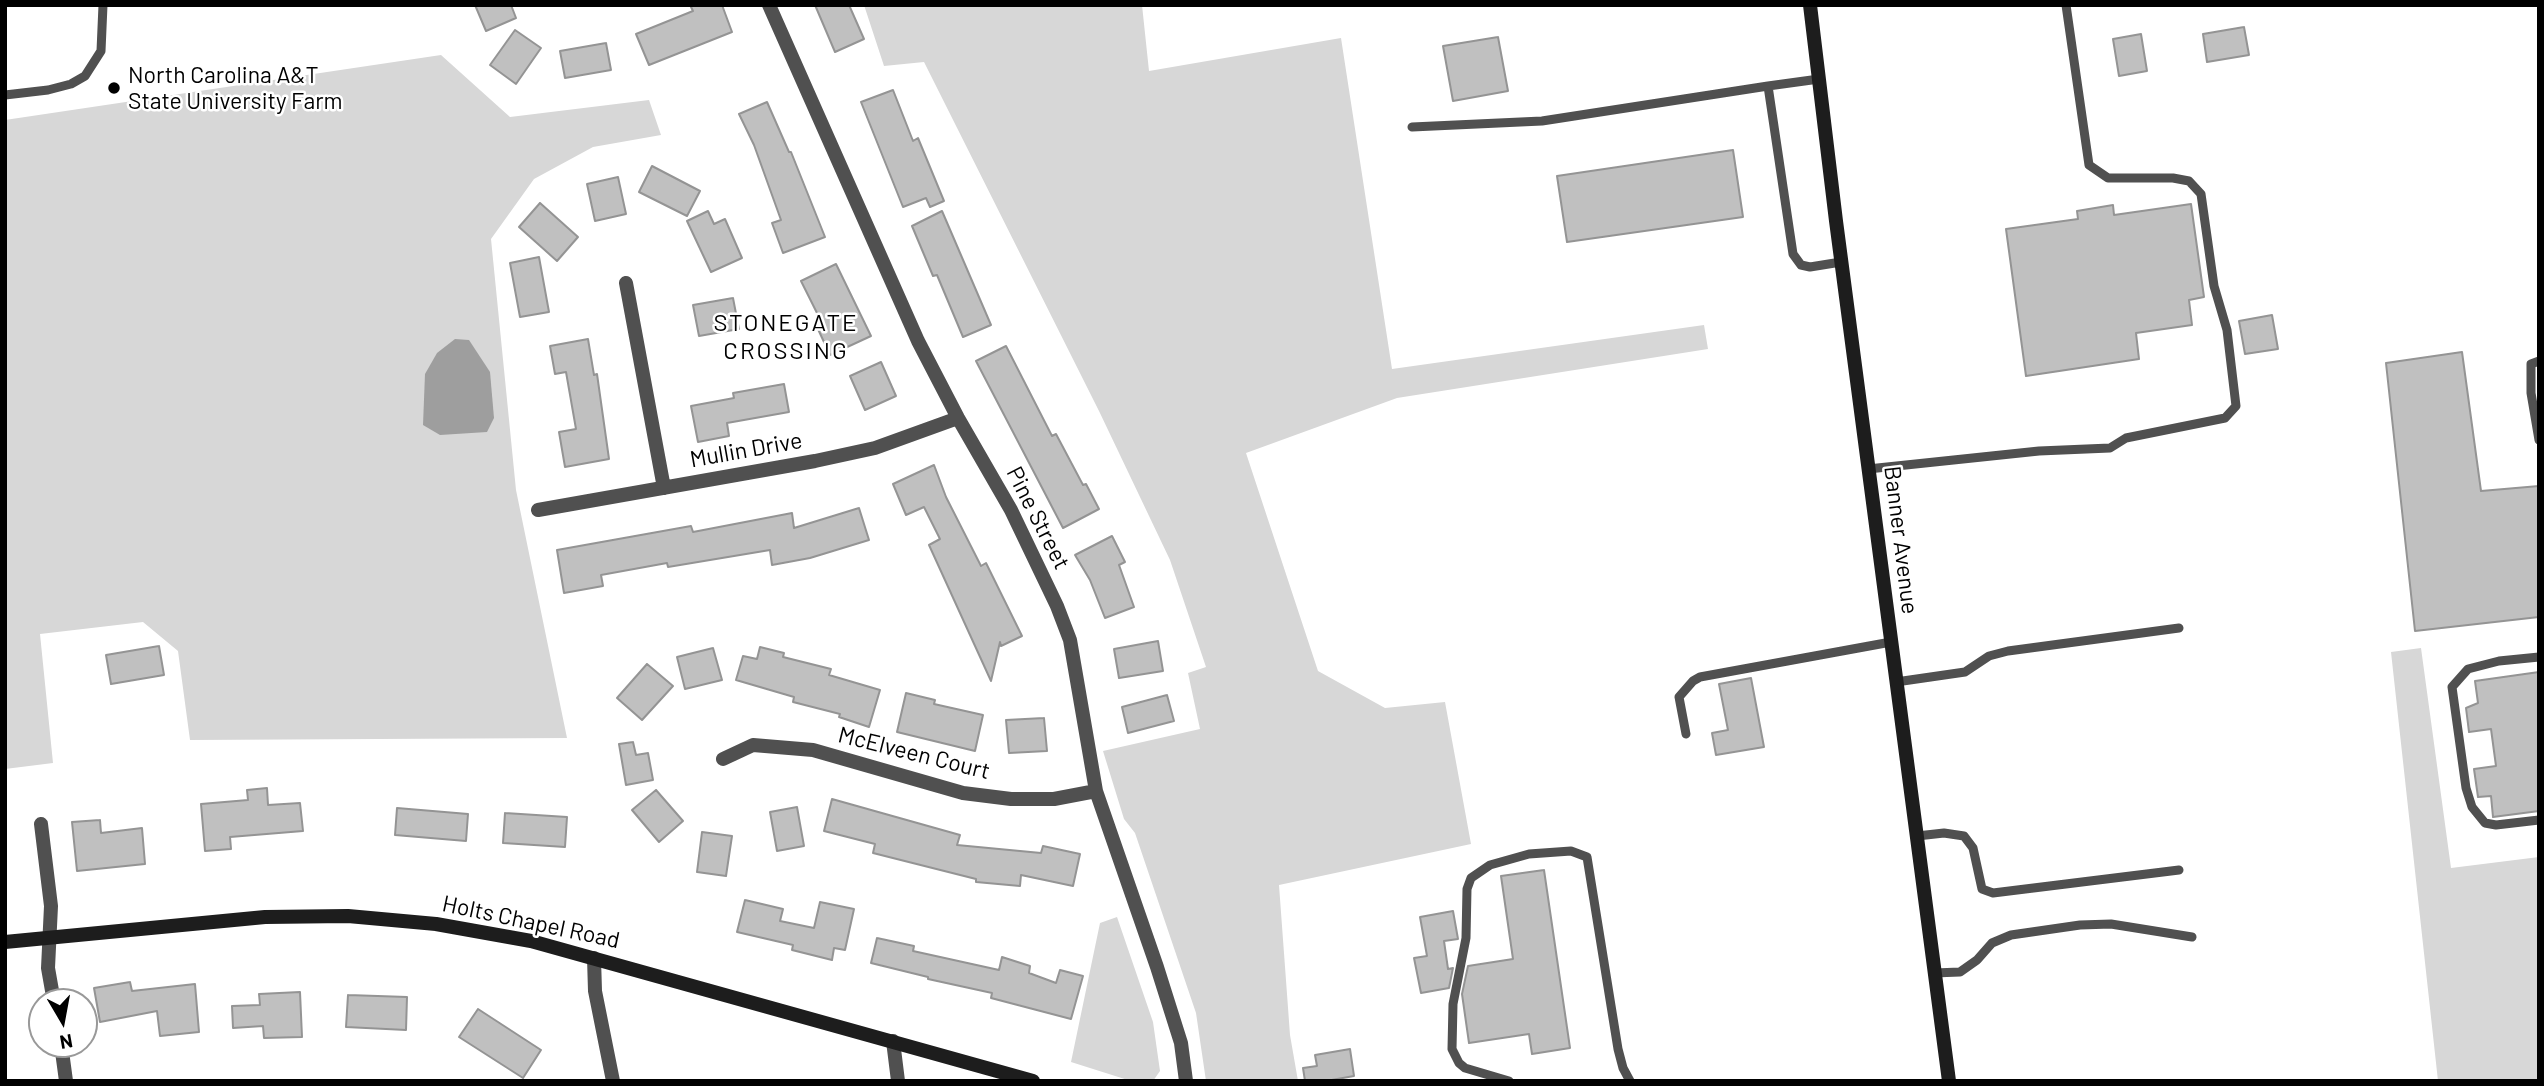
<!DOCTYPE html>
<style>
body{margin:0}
#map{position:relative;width:2544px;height:1086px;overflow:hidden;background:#fff;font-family:Barlow,sans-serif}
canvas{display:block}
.frame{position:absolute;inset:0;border:7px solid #000;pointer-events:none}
.north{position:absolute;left:28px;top:988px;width:70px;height:70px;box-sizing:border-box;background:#fff;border:2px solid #999;border-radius:50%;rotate:170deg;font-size:19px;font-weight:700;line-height:28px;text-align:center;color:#000}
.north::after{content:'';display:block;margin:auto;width:24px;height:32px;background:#000;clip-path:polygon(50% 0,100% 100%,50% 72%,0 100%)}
</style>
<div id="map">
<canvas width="2544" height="1086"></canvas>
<div class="frame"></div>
<div class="north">N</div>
</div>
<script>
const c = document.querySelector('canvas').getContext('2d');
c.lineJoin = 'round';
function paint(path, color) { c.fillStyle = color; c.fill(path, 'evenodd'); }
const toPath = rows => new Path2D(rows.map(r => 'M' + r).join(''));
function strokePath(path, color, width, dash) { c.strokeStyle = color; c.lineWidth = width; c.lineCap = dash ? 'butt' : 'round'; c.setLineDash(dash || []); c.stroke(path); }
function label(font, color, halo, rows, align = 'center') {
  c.font = font + ' Barlow,sans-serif'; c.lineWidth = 5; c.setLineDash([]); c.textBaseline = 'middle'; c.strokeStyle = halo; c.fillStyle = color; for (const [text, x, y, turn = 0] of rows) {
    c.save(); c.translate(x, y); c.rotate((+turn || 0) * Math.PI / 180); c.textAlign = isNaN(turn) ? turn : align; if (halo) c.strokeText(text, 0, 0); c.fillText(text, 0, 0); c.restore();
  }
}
const green = toPath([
 [864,5,1142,5,1149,71,1341,38,1392,369,1704,325,1708,349,1397,398,1246,453,1318,671,1385,708,1445,702,1471,844,1279,885,1290,1035,1298,1081,1206,1081,1196,1013,1135,833,1124,819,1103,751,1200,729,1188,673,1206,667,1170,560,1099,411,924,62,884,66],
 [441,55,510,117,649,100,661,135,593,147,534,179,491,239,516,490,567,738,190,740,178,651,143,622,40,634,53,763,5,769,5,120],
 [2421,648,2451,868,2539,857,2539,1081,2438,1081,2391,652],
 [1117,917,1153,1022,1160,1071,1153,1081,1131,1081,1071,1062,1100,923]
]);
const water = toPath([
 [455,339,469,340,490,372,494,418,487,432,440,435,423,425,425,374,437,353]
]);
const building = toPath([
 [475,5,511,5,516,18,486,31,475,5],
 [690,5,722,5,732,32,649,65,636,34,693,11,690,5],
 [815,5,849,5,864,39,835,52,815,5],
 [2244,27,2249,55,2207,62,2203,34,2244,27],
 [515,30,541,48,516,84,490,65,515,30],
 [2141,34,2147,71,2119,76,2113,39,2141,34],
 [1498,37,1508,91,1453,101,1443,46,1498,37],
 [606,43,611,70,565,78,560,51,606,43],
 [893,90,913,141,918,138,944,201,930,207,926,198,903,207,861,102,893,90],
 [767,102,789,152,791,152,825,237,783,253,772,223,781,220,754,145,739,114,767,102],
 [1733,150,1743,217,1567,242,1557,176,1733,150],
 [652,166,700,191,687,216,639,192,652,166],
 [618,177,626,214,595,221,587,184,618,177],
 [540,203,578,237,557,261,519,227,540,203],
 [2191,204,2204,297,2189,300,2192,325,2136,333,2139,359,2026,376,2006,229,2078,219,2077,211,2113,205,2114,215,2191,204],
 [708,211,714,224,725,219,742,258,711,272,687,221,708,211],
 [942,211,991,325,963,337,937,275,933,276,912,226,942,211],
 [539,257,549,312,520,317,510,263,539,257],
 [836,264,871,336,830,355,817,327,823,325,801,281,836,264],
 [733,298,739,329,699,336,693,305,733,298],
 [2272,315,2278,349,2245,354,2239,321,2272,315],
 [588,339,594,375,597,374,609,459,565,467,559,432,576,429,566,372,555,374,550,346,588,339],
 [1006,346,1052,436,1056,434,1083,485,1086,484,1099,509,1063,528,976,361,1006,346],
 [2462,352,2481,491,2539,486,2539,617,2415,631,2386,363,2462,352],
 [881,362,896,396,865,410,850,376,881,362],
 [784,384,789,412,727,423,729,436,698,442,691,406,734,398,733,393,784,384],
 [934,465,946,497,981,566,986,563,1022,636,1001,646,1000,642,991,681,929,545,940,539,924,507,906,515,893,484,934,465],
 [859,508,869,540,810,558,772,565,770,550,668,567,667,563,601,575,603,586,564,593,557,550,691,526,693,532,792,513,794,528,859,508],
 [1112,536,1125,562,1119,565,1134,607,1105,618,1090,580,1075,555,1112,536],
 [1158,641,1163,671,1119,678,1114,649,1158,641],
 [159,646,164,675,111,684,106,655,159,646],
 [760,647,784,653,783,657,831,669,829,675,880,690,869,727,839,717,840,714,793,702,794,697,736,680,743,656,757,659,760,647],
 [713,648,722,680,685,689,677,657,713,648],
 [647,664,673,686,642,720,617,698,647,664],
 [2539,672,2539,811,2493,817,2491,796,2478,797,2474,769,2496,766,2491,729,2469,732,2466,708,2478,703,2475,681,2539,672],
 [1751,678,1764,747,1716,755,1712,733,1728,730,1719,684,1751,678],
 [906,693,935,700,934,704,983,715,975,751,897,732,906,693],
 [1167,695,1174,721,1128,733,1122,707,1167,695],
 [1044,718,1047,751,1009,753,1006,720,1044,718],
 [633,742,636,755,648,753,653,780,626,785,619,744,633,742],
 [267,788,268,805,300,803,303,831,230,837,231,849,205,851,201,804,248,800,247,790,267,788],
 [656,790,683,821,659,842,632,810,656,790],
 [832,799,960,835,957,845,1041,853,1043,846,1080,854,1073,886,1021,875,1020,886,976,882,976,879,873,853,875,844,824,831,832,799],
 [797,807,804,846,777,851,770,812,797,807],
 [397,808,468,814,466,841,395,835,397,808],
 [505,813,567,817,565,847,503,843,505,813],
 [100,820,101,833,142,828,145,864,77,871,72,822,100,820],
 [702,832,732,836,726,876,697,872,702,832],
 [1544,870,1570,1048,1532,1054,1529,1034,1469,1043,1462,994,1468,966,1513,959,1501,876,1544,870],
 [745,900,783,909,780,921,814,928,820,902,854,909,845,950,834,948,832,960,792,950,793,945,737,932,745,900],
 [1453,911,1458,939,1444,941,1448,969,1453,968,1449,988,1421,993,1414,958,1427,956,1420,917,1453,911],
 [877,938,914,946,913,951,999,970,1002,957,1030,966,1029,973,1056,983,1060,970,1083,976,1071,1019,991,998,992,993,928,979,928,977,871,963,877,938],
 [130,982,132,991,195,984,199,1032,160,1036,157,1011,100,1022,94,988,130,982],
 [300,992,302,1037,264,1038,263,1026,233,1028,232,1006,260,1005,259,994,300,992],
 [348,995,407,997,406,1030,346,1027,348,995],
 [478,1009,541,1050,523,1078,459,1037,478,1009],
 [1350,1049,1354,1076,1326,1081,1305,1081,1303,1068,1317,1066,1315,1055,1350,1049]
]);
const lane = toPath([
 [1819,79,1768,86,1793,254,1801,265,1810,267,1841,262],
 [5,95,48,90,71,84,85,76,101,51,103,5],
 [1412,127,1542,121,1768,86],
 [2539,361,2531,364,2531,393,2539,440],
 [1868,469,2039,451,2110,448,2126,438,2225,418,2236,406,2227,330,2214,286,2201,194,2189,181,2173,178,2108,178,2089,165,2066,5],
 [2539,657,2499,661,2468,669,2452,687,2466,788,2472,807,2485,823,2496,825,2539,820],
 [1896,682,1965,672,1989,656,2008,651,2179,628],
 [1686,734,1679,697,1693,681,1700,677,1891,642],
 [1917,836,1944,833,1964,836,1973,848,1982,889,1993,893,2179,870],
 [1934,973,1960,972,1977,960,1992,943,2011,935,2080,925,2111,924,2192,937],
 [1509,1081,1465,1068,1459,1063,1452,1049,1453,1004,1466,938,1467,889,1471,878,1490,865,1529,854,1571,851,1587,857,1618,1049,1623,1068,1630,1081]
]);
const street = toPath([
 [769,5,918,341,958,418,1011,510,1057,606,1070,640,1096,791,1157,967,1181,1043,1186,1081],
 [626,283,664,488],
 [538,510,815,461,875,448,958,418],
 [723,759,753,745,813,750,963,793,1011,799,1054,799,1096,791],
 [41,824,51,906,48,968,54,1002],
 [594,958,595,991,613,1081],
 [893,1041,898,1081],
 [61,1044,66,1081]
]);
const secondary = toPath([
 [1810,5,1836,221,1949,1081],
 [5,942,265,917,348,916,436,924,531,941,1033,1081]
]);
const markers = [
 [114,88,7,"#000"]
];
const poiNames = [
 ["North Carolina A&T",128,75],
 ["State University Farm",128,101]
];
const streetNames = [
 ["Mullin Drive",746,450,-10],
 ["Pine Street",1038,518,63],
 ["Banner Avenue",1901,540,83],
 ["McElveen Court",914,753,14],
 ["Holts Chapel Road",531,922,12]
];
const neighbourhoodNames = [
 ["STONEGATE",786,323],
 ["CROSSING",786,351]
];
paint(green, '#d7d7d7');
paint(water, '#9e9e9e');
paint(building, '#c0c0c0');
strokePath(building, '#949494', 2);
strokePath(lane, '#505050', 9);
strokePath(street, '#505050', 14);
strokePath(secondary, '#1d1d1d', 14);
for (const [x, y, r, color] of markers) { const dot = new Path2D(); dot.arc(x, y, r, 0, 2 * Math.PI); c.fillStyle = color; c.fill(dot); strokePath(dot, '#fff', 2.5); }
label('23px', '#000', '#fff', poiNames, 'left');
label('23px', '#000', '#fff', streetNames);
c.letterSpacing = '2px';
label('24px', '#000', '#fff', neighbourhoodNames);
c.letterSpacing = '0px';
</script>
